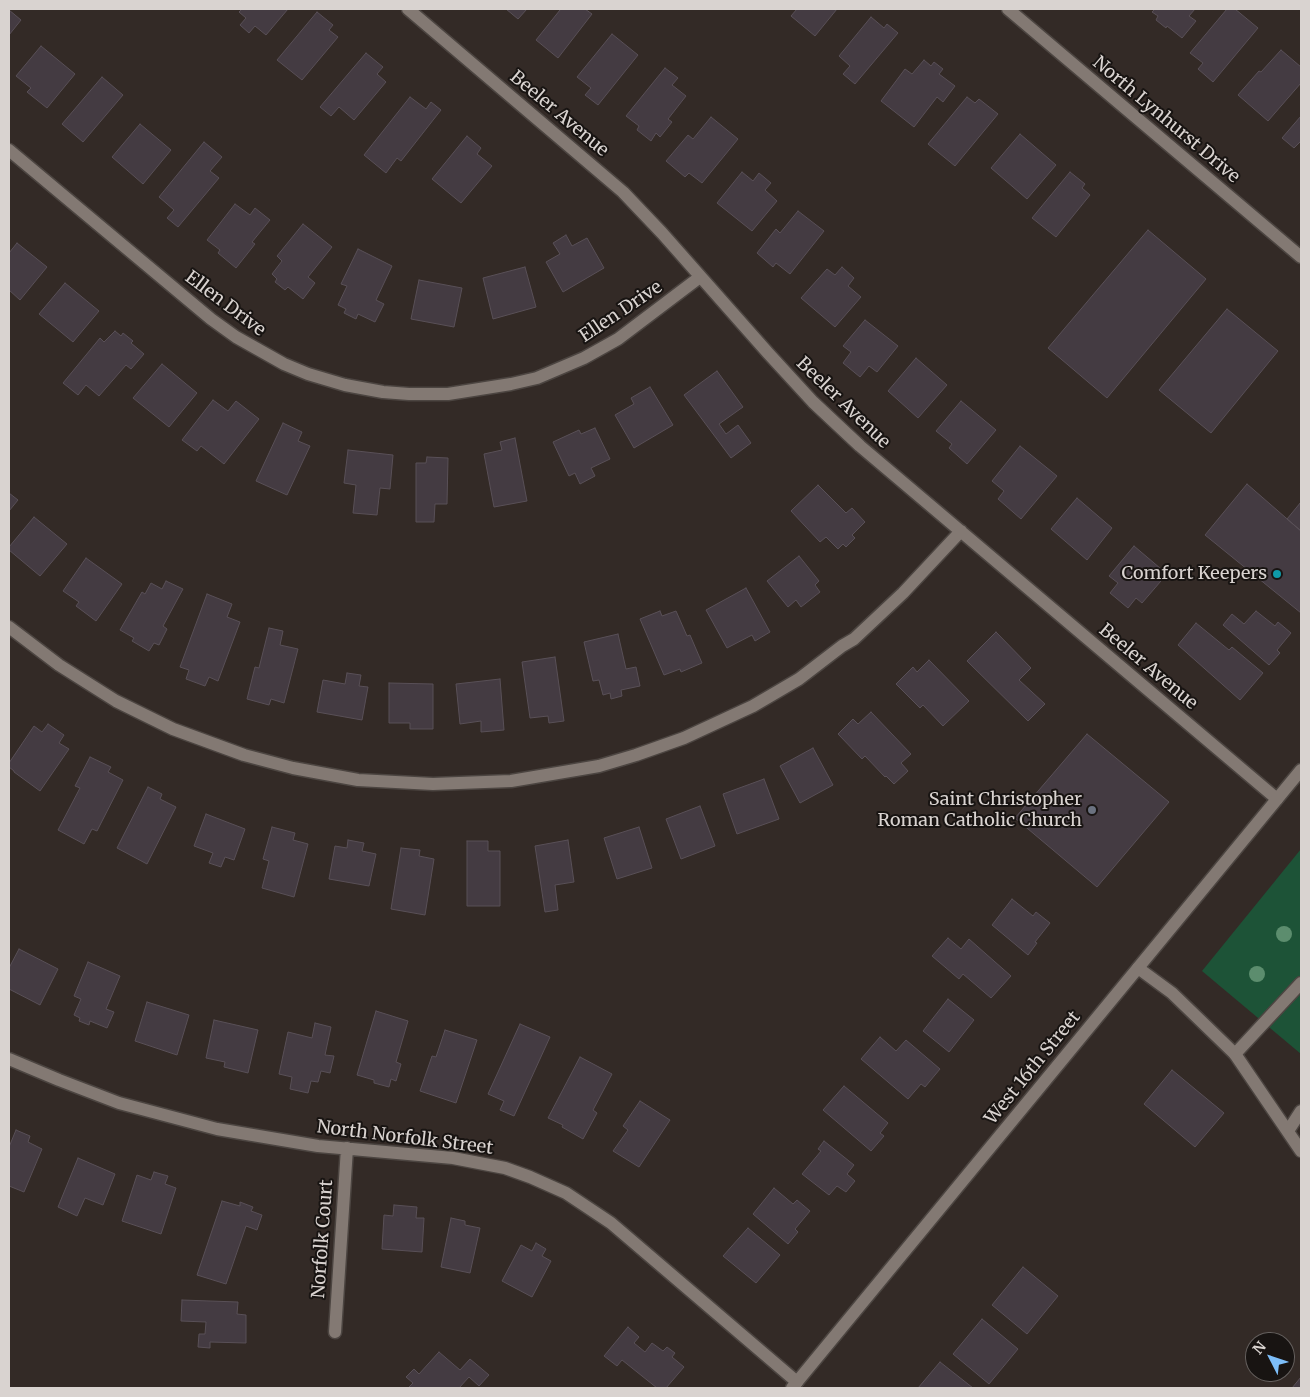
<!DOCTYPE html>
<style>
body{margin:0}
#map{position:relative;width:1310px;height:1397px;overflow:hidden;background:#332a26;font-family:Merriweather,serif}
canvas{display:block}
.frame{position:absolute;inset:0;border:10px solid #d9d3d0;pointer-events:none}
.north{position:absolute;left:1245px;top:1332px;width:50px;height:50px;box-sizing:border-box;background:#181412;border:1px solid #65605e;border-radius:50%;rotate:311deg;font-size:14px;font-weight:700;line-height:20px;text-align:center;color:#d9d3d0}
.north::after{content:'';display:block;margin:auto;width:18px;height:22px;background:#7dbef9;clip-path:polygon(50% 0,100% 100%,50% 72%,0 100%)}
</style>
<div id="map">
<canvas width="1310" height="1397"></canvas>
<div class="frame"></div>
<div class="north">N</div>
</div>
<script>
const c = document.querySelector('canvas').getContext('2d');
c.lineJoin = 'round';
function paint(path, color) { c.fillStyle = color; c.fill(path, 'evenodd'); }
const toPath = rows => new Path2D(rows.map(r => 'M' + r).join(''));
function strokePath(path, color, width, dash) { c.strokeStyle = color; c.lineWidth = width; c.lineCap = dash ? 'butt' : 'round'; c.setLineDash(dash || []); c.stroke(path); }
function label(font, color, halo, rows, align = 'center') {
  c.font = font + ' Merriweather,serif'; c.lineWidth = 4; c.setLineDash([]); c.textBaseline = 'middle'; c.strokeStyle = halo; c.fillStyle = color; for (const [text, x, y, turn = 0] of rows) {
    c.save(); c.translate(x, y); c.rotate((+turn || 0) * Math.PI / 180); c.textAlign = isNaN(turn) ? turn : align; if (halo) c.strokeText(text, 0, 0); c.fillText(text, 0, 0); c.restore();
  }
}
const green = toPath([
 [1301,849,1301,1054,1202,971]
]);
const building = toPath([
 [242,9,288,9,266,35,255,26,249,33,240,25,246,18,239,12,242,9],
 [506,9,527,9,518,19,506,9],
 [558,9,585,9,592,14,558,58,536,40,560,10,558,9],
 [797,9,837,9,815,36,791,16,797,9],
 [1155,9,1195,9,1189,16,1196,21,1182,38,1167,26,1166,28,1156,20,1158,16,1152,12,1155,9],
 [1227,9,1235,9,1258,28,1213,82,1198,69,1203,63,1190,53,1227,9],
 [9,10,21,20,9,35,9,10],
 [317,12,333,25,329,30,338,37,302,80,277,60,317,12],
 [871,17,884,28,887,24,898,33,855,84,843,74,850,66,839,56,871,17],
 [612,34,638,55,598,105,585,95,591,88,577,77,612,34],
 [41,46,75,74,47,108,27,92,31,88,16,76,41,46],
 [1281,50,1301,67,1301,83,1268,121,1238,95,1259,71,1261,72,1281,50],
 [366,53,383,67,377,74,386,82,354,120,339,107,331,116,320,107,366,53],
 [924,60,931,66,934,62,943,69,939,74,955,86,943,102,937,97,914,127,881,101,905,69,912,74,924,60],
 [665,68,678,78,672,85,686,96,668,119,672,122,660,137,656,133,651,141,637,130,639,126,626,116,665,68],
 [102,77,123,95,83,142,62,124,102,77],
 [410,97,426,109,431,102,441,110,401,161,397,158,386,173,364,155,410,97],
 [967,97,975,103,979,99,998,114,955,166,928,144,967,97],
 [1301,116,1301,143,1300,142,1294,148,1282,138,1301,116],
 [711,117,738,139,702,183,689,173,685,177,666,161,688,135,693,139,711,117],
 [140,124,171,150,143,184,112,157,140,124],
 [1020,134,1056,165,1027,199,991,168,1020,134],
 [467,136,481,148,477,154,492,166,461,203,432,179,467,136],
 [204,142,222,157,210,171,219,178,178,227,167,218,174,210,159,197,204,142],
 [742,172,753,181,759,173,771,183,765,190,777,201,752,231,717,203,742,172],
 [1070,172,1085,184,1082,188,1090,195,1056,237,1032,218,1070,172],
 [235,204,250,215,255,208,270,220,252,242,255,244,236,268,218,253,220,250,207,240,235,204],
 [798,211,824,231,790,274,776,263,773,267,757,253,776,229,780,233,798,211],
 [303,224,332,247,308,277,315,283,303,299,288,287,285,290,275,282,277,279,272,274,282,261,277,256,303,224],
 [1148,230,1206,279,1107,398,1048,348,1148,230],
 [566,235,572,246,587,238,604,268,563,292,546,262,560,254,553,243,566,235],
 [17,243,47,267,20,300,9,290,9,253,17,243],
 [358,249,392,266,376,300,384,304,375,322,358,314,356,319,344,313,346,309,338,305,347,286,341,284,358,249],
 [525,267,536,307,493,319,483,278,525,267],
 [842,267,854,278,848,286,861,297,835,327,801,298,827,269,835,275,842,267],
 [419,280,462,288,454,327,411,319,419,280],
 [65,283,99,311,73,342,39,314,65,283],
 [1227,309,1278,351,1211,433,1159,390,1227,309],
 [865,320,898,346,877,372,869,366,860,377,843,363,851,352,843,346,865,320],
 [115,331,121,336,123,333,133,341,131,343,144,354,131,369,126,365,99,396,86,385,78,395,63,383,100,338,104,342,115,331],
 [916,358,947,385,918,418,888,391,916,358],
 [162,364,197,393,169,427,133,398,162,364],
 [717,371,743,407,719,424,726,434,738,425,751,443,731,458,684,395,717,371],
 [650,387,673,425,634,448,615,415,634,404,631,398,650,387],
 [213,400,228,411,236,401,259,419,224,464,201,446,197,451,182,440,213,400],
 [961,401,996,430,967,464,949,448,952,444,936,431,961,401],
 [283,423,302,432,298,441,310,446,287,495,256,481,283,423],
 [595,428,610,459,591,468,595,476,580,484,575,473,569,476,553,442,579,430,581,434,595,428],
 [515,438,527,501,494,507,484,454,502,450,500,442,515,438],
 [1020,446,1057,476,1021,519,998,499,1004,491,992,481,1020,446],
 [348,450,393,455,390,489,380,488,377,515,353,513,356,485,344,483,348,450],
 [427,457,448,458,447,504,435,504,434,522,416,522,416,463,426,463,427,457],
 [1247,484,1301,531,1301,613,1205,535,1247,484],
 [818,485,846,513,852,508,865,522,852,535,855,538,846,547,843,544,838,549,826,537,820,542,791,511,818,485],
 [9,493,18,500,9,511,9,493],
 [1077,498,1112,528,1087,560,1051,529,1077,498],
 [1301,502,1301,531,1287,519,1301,502],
 [34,517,67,544,40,576,9,550,9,547,34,517],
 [1134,546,1167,574,1142,603,1136,598,1128,608,1110,593,1118,583,1109,576,1134,546],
 [799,556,819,581,815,585,820,592,801,607,796,600,788,607,767,581,799,556],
 [86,558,122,584,96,621,76,606,79,602,63,591,86,558],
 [166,581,183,589,163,626,167,629,159,645,154,643,149,651,132,641,134,638,120,630,142,592,145,594,151,583,162,589,166,581],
 [746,588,770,632,755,641,752,635,727,648,706,610,746,588],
 [207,594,232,604,227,617,240,622,218,681,209,677,205,686,186,679,189,670,180,667,207,594],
 [660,611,662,616,676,611,687,636,690,635,702,663,681,672,680,669,664,675,640,619,660,611],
 [1256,611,1275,626,1278,622,1291,633,1277,650,1280,653,1269,665,1223,625,1232,614,1244,624,1256,611],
 [1196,623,1229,650,1232,647,1263,673,1240,700,1178,645,1196,623],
 [269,628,283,631,280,645,298,649,284,703,271,699,269,705,247,699,255,667,259,668,269,628],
 [996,632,1031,668,1019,680,1045,704,1028,721,967,661,996,632],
 [618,634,626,669,636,667,640,686,621,690,622,696,611,699,610,693,603,695,599,680,593,681,584,642,618,634],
 [555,657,564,721,549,723,548,716,530,718,522,662,555,657],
 [929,660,969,701,943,726,923,705,920,708,896,684,913,667,917,672,929,660],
 [347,673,361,675,359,686,368,687,362,720,317,712,323,680,345,684,347,673],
 [500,679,504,730,481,732,481,721,460,724,456,684,500,679],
 [389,683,433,684,433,729,410,729,410,723,389,723,389,683],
 [871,712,911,754,901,763,908,771,894,784,886,776,885,777,865,756,862,759,838,734,853,719,858,724,871,712],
 [48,724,64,735,59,743,69,749,40,791,14,772,14,771,9,767,9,763,34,726,42,732,48,724],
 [1087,734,1169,802,1097,887,1015,818,1087,734],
 [813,748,833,785,800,803,780,766,813,748],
 [90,757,111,767,108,772,123,780,97,831,92,829,84,844,58,830,80,788,75,786,90,757],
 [764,779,779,819,737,834,723,794,764,779],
 [148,787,162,794,160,799,176,807,147,864,117,848,148,787],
 [700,806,715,846,681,859,666,819,700,806],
 [206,814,245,829,234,860,225,857,221,867,209,863,213,853,194,846,206,814],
 [272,827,295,833,293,840,308,844,294,897,262,888,269,861,263,859,272,827],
 [639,827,652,868,617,879,604,838,639,827],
 [348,840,364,843,362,851,376,854,369,886,329,879,335,846,347,848,348,840],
 [568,840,574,882,555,885,558,910,545,912,535,846,568,840],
 [467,841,488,841,488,851,500,851,500,906,467,906,467,841],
 [401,848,420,850,419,856,434,859,425,915,391,909,401,848],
 [1012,899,1033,916,1036,912,1050,923,1035,942,1037,943,1028,955,992,925,1012,899],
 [948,938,961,949,969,939,1011,976,991,998,963,974,959,979,932,956,948,938],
 [19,949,58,969,40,1005,9,989,9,968,19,949],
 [88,962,120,976,106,1009,114,1012,107,1028,90,1021,89,1025,79,1021,80,1018,74,1015,81,999,74,996,88,962],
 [948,999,974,1020,949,1052,923,1031,948,999],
 [147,1002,189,1015,177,1055,135,1041,147,1002],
 [376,1011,408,1021,396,1062,401,1064,396,1081,391,1079,389,1087,374,1083,374,1080,357,1075,376,1011],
 [214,1020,258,1030,248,1073,224,1067,225,1062,206,1058,214,1020],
 [315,1023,331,1027,325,1055,334,1056,330,1073,321,1071,318,1082,311,1081,308,1093,290,1089,292,1077,279,1074,288,1032,312,1038,315,1023],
 [520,1024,550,1037,514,1116,500,1110,504,1101,488,1094,520,1024],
 [445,1030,477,1040,456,1103,420,1091,432,1056,436,1057,445,1030],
 [880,1037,896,1051,906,1040,940,1069,925,1087,921,1084,908,1099,861,1059,880,1037],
 [580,1057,612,1074,593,1110,597,1113,583,1139,562,1127,563,1125,548,1118,580,1057],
 [1172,1070,1224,1113,1195,1147,1144,1104,1172,1070],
 [844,1086,888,1123,880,1133,884,1136,871,1151,823,1110,844,1086],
 [640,1101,670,1120,639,1167,613,1151,628,1130,623,1126,640,1101],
 [16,1130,30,1136,28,1142,42,1149,24,1192,9,1186,9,1147,16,1130],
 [824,1141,854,1165,847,1174,855,1181,846,1192,837,1186,829,1195,802,1174,821,1151,818,1149,824,1141],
 [78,1158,115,1174,103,1205,85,1198,77,1216,58,1207,78,1158],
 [154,1172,168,1176,165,1184,176,1188,161,1234,122,1221,137,1175,151,1180,154,1172],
 [774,1188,793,1204,797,1200,810,1211,795,1229,798,1232,788,1244,753,1214,774,1188],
 [222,1201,240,1206,240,1202,253,1207,251,1211,262,1215,257,1230,246,1226,226,1284,197,1275,222,1201],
 [394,1205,417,1207,416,1218,424,1218,422,1252,382,1249,384,1215,393,1216,394,1205],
 [451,1218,465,1221,465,1225,480,1228,470,1273,441,1267,451,1218],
 [748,1228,780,1255,756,1283,723,1256,748,1228],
 [536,1243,546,1249,542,1256,551,1261,532,1297,502,1281,521,1245,532,1251,536,1243],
 [1023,1267,1058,1296,1027,1334,992,1305,1023,1267],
 [182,1300,238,1302,237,1314,246,1315,246,1343,210,1342,210,1348,198,1347,199,1334,205,1334,206,1322,181,1321,182,1300],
 [982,1319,1018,1349,989,1384,953,1354,982,1319],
 [628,1327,639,1337,634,1343,645,1352,652,1343,663,1351,667,1347,675,1353,672,1357,684,1367,666,1388,657,1388,622,1360,617,1366,604,1356,628,1327],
 [439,1352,460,1370,470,1359,489,1375,479,1386,469,1377,459,1388,408,1388,413,1383,406,1377,414,1369,419,1374,439,1352],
 [940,1362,973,1388,918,1388,940,1362],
 [1301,1377,1301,1388,1292,1388,1301,1377]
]);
const service = toPath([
 [1235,1054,1301,983],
 [1288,1131,1301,1111]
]);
const minor = toPath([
 [408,9,623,192,662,233,768,353,813,402,860,446,1277,799],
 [9,150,211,319,236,337,284,364,308,374,345,385,383,392,409,394,448,394,511,384,537,378,584,358,618,339,700,277],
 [9,627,59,665,116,701,173,729,244,755,293,768,358,780,433,784,511,781,599,766,636,755,684,738,753,706,799,679,842,646,854,639,903,593,961,531],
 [1138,968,1172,993,1235,1054,1301,1151],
 [9,1059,59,1080,119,1103,217,1129,318,1146,453,1158,505,1168,530,1177,566,1193,611,1223,797,1382],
 [335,1332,347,1148]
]);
const tertiary = toPath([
 [792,1388,1301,770]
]);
const secondary = toPath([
 [1008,9,1301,257]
]);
const trees = [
 [1284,934],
 [1257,974]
];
const markers = [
 [1277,574,5,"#0f9aa8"],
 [1092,810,5,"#6b7280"]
];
const streetNames = [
 ["Beeler Avenue",559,114,40],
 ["North Lynhurst Drive",1166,120,40],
 ["Ellen Drive",225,304,37],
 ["Ellen Drive",621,312,-34],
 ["Beeler Avenue",843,403,44],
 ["Beeler Avenue",1148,667,40],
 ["West 16th Street",1033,1068,-51],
 ["North Norfolk Street",405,1138,7],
 ["Norfolk Court",323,1239,-86]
];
const poiNames = [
 ["Comfort Keepers",1267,574],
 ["Saint Christopher",1082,800],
 ["Roman Catholic Church",1082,821]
];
paint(green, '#1d5337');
paint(building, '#443b42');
strokePath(building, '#595057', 1);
strokePath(service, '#4c4541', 15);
strokePath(minor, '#4c4541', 15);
strokePath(tertiary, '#4c4541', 15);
strokePath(secondary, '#4c4541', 15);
strokePath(service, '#837973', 12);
strokePath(minor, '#837973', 12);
strokePath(tertiary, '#837973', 12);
strokePath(secondary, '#837973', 12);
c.fillStyle = '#5c8d6e';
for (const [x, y] of trees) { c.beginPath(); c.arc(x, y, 8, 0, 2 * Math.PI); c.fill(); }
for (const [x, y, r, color] of markers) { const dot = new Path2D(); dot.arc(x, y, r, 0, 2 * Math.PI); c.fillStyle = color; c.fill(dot); strokePath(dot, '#181412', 2); }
label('18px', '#d9d3d0', '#181412', streetNames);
label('18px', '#d9d3d0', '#181412', poiNames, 'right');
</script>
